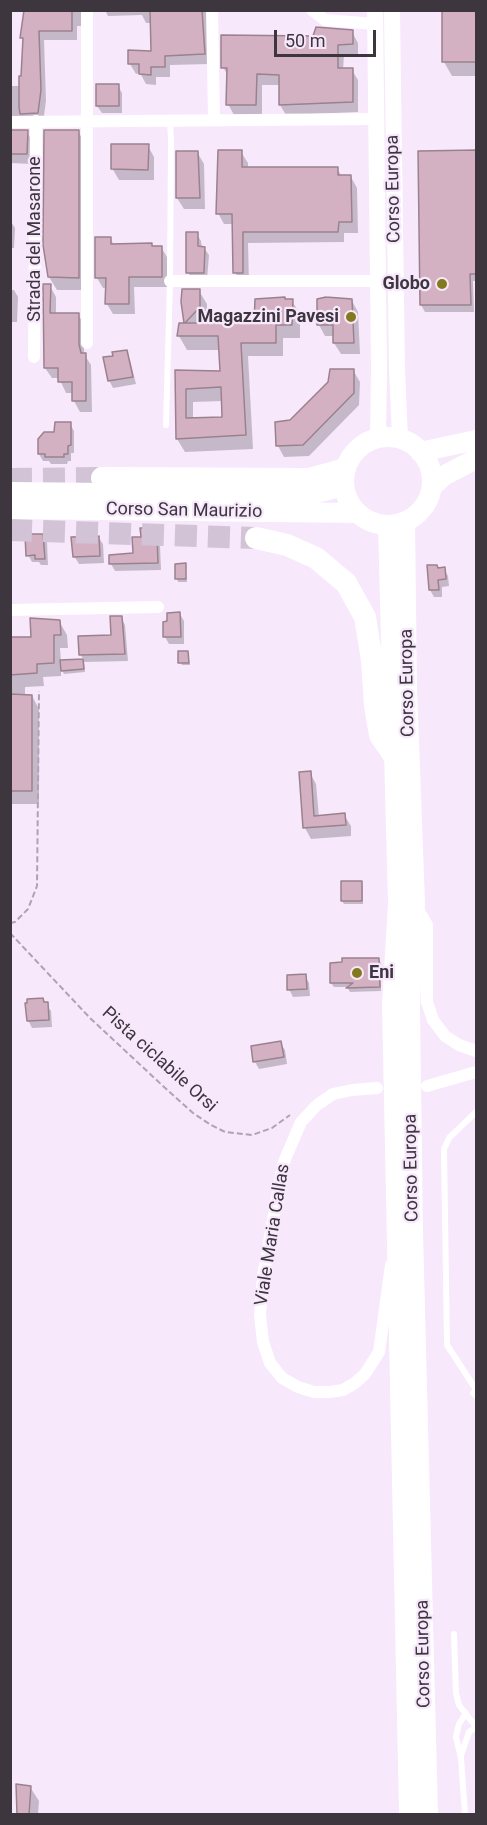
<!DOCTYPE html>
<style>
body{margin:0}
#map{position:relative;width:487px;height:1825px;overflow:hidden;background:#f7e8fc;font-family:Roboto,sans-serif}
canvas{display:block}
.frame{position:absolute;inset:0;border:12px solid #3d363f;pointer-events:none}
.scale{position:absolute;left:274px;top:30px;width:102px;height:27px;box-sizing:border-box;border:3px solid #3d363f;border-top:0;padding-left:8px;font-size:18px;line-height:21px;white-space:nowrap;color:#3d363f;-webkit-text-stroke:4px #f7e8fc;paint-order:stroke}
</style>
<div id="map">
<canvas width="487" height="1825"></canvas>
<div class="frame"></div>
<div class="scale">50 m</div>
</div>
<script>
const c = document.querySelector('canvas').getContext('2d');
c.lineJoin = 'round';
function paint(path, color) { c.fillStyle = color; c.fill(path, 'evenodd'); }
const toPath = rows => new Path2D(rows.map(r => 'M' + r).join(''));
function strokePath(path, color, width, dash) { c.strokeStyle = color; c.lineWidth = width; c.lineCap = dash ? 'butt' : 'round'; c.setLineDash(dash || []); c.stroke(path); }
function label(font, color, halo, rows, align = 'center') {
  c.font = font + ' Roboto,sans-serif'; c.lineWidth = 4.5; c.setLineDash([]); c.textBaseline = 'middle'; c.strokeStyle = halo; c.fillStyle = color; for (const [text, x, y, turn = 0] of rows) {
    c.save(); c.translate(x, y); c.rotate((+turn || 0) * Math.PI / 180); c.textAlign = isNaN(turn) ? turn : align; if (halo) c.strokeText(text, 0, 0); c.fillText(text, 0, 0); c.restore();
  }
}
const shadow = toPath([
 [25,10,84,10,84,26,77,26,77,40,44,40,46,101,43,123,10,125,10,86,20,86,23,78,24,42,22,37],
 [105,10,207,10,209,64,170,65,170,77,156,77,156,85,146,84,140,73,136,74,130,64,152,53,151,23,146,23,142,15,108,16],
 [476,10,476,76,452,76,444,62],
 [352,32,358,43,358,55,344,55,343,70,352,70,358,80,358,112,286,115,280,105,280,85,262,85,262,115,234,115,228,104,228,76,223,67],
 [118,86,122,93,122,113,102,113,97,106],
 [10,131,27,132,32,141,32,164,10,163],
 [78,131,85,144,85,290,57,290,49,277],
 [148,146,154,157,154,180,119,180,112,168],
 [197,152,204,164,205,209,184,209,177,198],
 [241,152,248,163,248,169,337,168,342,177,351,177,357,188,358,233,344,233,344,242,248,243,249,283,241,283,235,272,234,224,224,224,218,213],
 [476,152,476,281,473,281,474,312,425,312,421,305],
 [10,220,15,228,14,248,10,248],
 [197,234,201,241,202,248,204,248,209,255,207,280,192,280,188,272],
 [110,238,114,245,161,247,167,257,167,287,134,287,135,314,113,314,107,304,107,288,103,288,97,278],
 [50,286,56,297,56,314,78,314,84,325,84,354,91,365,92,412,80,412,74,401,74,393,66,393,59,378,52,378,45,368],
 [10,290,14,290,18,297,17,322,10,322],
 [199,291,207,304,207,321,204,325,256,324,285,300,292,301,300,314,300,338,283,338,283,356,248,356,253,449,185,452,177,439,177,371,222,373,220,350,187,350,179,336,180,325,185,325,182,302],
 [223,401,224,418,193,419,193,402],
 [352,301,358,312,360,354,341,354,334,343,335,336,325,336,319,325],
 [126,352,130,360,136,384,113,388,109,380,114,357],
 [353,370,360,382,359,405,309,456,284,457,278,446,291,422],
 [70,424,74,431,74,453,71,453,71,461,68,461,67,464,51,464,49,461,43,461,39,454,56,433],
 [153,529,160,545,161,570,115,571,111,564,134,555,143,538],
 [43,535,47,542,48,565,41,565,39,562,32,562,28,555],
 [98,537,103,544,104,563,79,564,74,556],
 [185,565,187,582,178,582,177,578],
 [444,569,448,576,449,586,442,587,442,597,434,597,430,590],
 [180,614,184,621,184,644,169,644,165,637],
 [121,618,125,625,128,661,84,662,85,672,64,674,61,668,61,676,43,677,44,686,25,687,25,696,32,696,39,709,39,804,12,804,10,638,32,639,59,621,67,635,68,648,60,648,61,662,84,660,80,654,113,636],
 [187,652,190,665,182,665,180,662],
 [301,773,310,773,316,784,319,817,344,815,351,826,351,836,311,839,305,828],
 [361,883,363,886,363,904,344,904,342,901],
 [378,959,381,963,381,991,350,992,347,987,334,987,331,983],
 [305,976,309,983,310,996,293,997,289,989],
 [42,999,51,1011,52,1027,32,1028,28,1020],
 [280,1043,285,1050,287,1064,259,1069,255,1062],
 [30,1787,39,1801,38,1814,18,1814]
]);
const building = toPath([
 [24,10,72,10,72,31,39,31,41,90,38,113,20,114,19,107,19,76,21,76,23,38,20,38,24,10],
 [150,10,202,10,205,54,165,56,165,67,151,67,151,75,139,74,139,64,128,64,128,50,151,51,150,10],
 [442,10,477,10,477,62,442,62,442,10],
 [316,27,353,30,353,44,338,45,338,68,353,68,353,102,279,105,279,75,257,74,256,105,226,105,227,68,221,68,221,35,313,36,316,27],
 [96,84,119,84,119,106,96,106,96,84],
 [10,130,28,130,27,154,10,154,10,130],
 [44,130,79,130,79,278,48,277,43,245,44,130],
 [111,144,149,144,148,170,111,169,111,144],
 [218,150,242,150,242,167,338,167,338,175,351,175,352,222,339,222,338,232,243,232,243,273,233,273,232,214,216,214,218,150],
 [477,150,477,274,470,274,471,305,420,305,418,151,477,150],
 [176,151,198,151,200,198,176,198,176,151],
 [186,232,198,232,198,246,205,247,204,273,186,273,186,232],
 [95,237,111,237,111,244,152,243,152,246,162,246,162,277,129,277,129,304,105,304,106,278,95,278,95,237],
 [43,284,51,284,50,313,79,313,79,344,81,353,86,353,86,401,72,401,72,382,58,382,58,368,44,368,43,284],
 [182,289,200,289,200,307,185,323,254,323,255,299,285,297,285,299,293,299,292,325,276,325,276,343,241,343,246,435,176,439,175,370,220,371,218,336,177,336,179,323,184,323,181,302,182,289],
 [221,387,222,417,186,418,186,389,221,387],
 [326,297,352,299,354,343,333,343,333,325,317,325,317,299,326,297],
 [127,350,133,377,108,381,103,357,113,356,112,352,127,350],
 [330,369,354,369,354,393,303,445,276,446,275,422,290,420,328,382,330,369],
 [55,422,71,422,71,445,68,446,68,454,64,454,64,457,45,457,45,454,38,454,38,439,44,432,54,432,55,422],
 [140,528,154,528,154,536,157,536,158,563,109,564,109,555,133,553,132,537,141,537,140,528],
 [25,534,43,534,45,559,35,559,35,555,26,556,25,534],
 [99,536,100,556,73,557,71,537,99,536],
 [186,563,186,579,175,579,175,564,186,563],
 [427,565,437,565,438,568,445,567,446,579,438,580,439,590,429,590,427,565],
 [180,612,181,637,163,637,163,622,167,621,167,613,180,612],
 [110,616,122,616,125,654,79,655,78,636,111,635,110,616],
 [30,618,60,620,61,635,54,635,54,663,37,664,37,673,10,675,10,637,31,637,30,618],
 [178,651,188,651,189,663,178,663,178,651],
 [83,659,84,669,61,671,60,660,83,659],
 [10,694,32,695,32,791,10,791,10,694],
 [311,771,314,816,345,813,346,825,303,828,299,772,311,771],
 [341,881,362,881,362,901,341,901,341,881],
 [342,958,379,958,380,987,346,988,353,983,330,983,330,963,342,962,342,958],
 [306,974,307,989,287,990,287,975,306,974],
 [43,998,44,1002,48,1002,49,1020,27,1021,25,1003,27,1003,27,999,43,998],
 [281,1041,284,1057,253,1062,251,1046,281,1041],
 [16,1784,31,1786,29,1815,17,1815,16,1784]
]);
const highwayTunnel = toPath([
 [10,479,102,478],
 [10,530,256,538]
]);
const path = toPath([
 [10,923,15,922,28,909,37,886,39,691],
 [10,933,90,1018,163,1086,193,1113,211,1125,225,1132,252,1135,272,1128,290,1115]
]);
const lane = toPath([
 [166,425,170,281,171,140,170,121],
 [475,1388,447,1345,444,1149,449,1138,476,1112],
 [473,1393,476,1396],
 [454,1634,456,1693,459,1705,476,1727],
 [461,1755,469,1732,476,1727],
 [465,1814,461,1758,456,1737,459,1724,466,1713]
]);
const street = toPath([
 [212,10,214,120],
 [312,10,325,20,375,24],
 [10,122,376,119],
 [170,281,378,281],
 [87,343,87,10],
 [34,357,36,121],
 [10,610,158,607],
 [416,906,427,925,427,1002,433,1020,445,1036,459,1045,476,1051],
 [427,1086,476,1072],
 [377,1088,352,1090,333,1094,317,1105,301,1122,283,1164,263,1276,260,1315,263,1342,270,1363,282,1378,298,1387,314,1392,330,1392,343,1390,355,1383,365,1374,379,1352,391,1265]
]);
const secondary = toPath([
 [375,10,379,369,378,438],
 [392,10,397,368,400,439]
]);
const primary = toPath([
 '344 481a44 44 0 1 1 88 0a44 44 0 1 1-88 0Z',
 [420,452,476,440],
 [432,487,445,475,476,459],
 [10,492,308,495,344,486],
 [10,509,357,513],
 [405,522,407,687,415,903,410,1007,413,1231,428,1814],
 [388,526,398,903,392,1005,409,1814]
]);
const highway = toPath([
 [102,478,309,479,345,469],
 [256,538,287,545,316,558,346,583,365,617,372,660,375,706,380,735,395,757]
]);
const markers = [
 [442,284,6,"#837a20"],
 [351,317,6,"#837a20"],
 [357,973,6,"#837a20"]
];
const streetNames = [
 ["Corso Europa",394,189,-91],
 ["Strada del Masarone",35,239,-90],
 ["Corso San Maurizio",184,511,1],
 ["Corso Europa",408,683,-91],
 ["Pista ciclabile Orsi",159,1060,42],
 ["Corso Europa",412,1168,-91],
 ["Viale Maria Callas",273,1235,-81],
 ["Corso Europa",424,1654,-91]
];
const poiNames = [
 ["Globo",430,284],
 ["Magazzini Pavesi",339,317],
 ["Eni",369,973,"left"]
];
paint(shadow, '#0003');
paint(building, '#d3b1c2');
strokePath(building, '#9b818e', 1.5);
strokePath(highwayTunnel, '#d2c4d6', 22, [22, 11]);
strokePath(path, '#afa3b3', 2, [6, 3]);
strokePath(lane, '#fff', 6);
strokePath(street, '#fff', 12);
strokePath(secondary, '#fff', 16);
strokePath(primary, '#fff', 20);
strokePath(highway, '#fff', 22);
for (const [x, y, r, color] of markers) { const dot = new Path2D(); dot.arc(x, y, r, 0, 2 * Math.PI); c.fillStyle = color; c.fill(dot); strokePath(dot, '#f7e8fc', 2); }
label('18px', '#3d363f', '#f7e8fc', streetNames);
label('bold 18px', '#3d363f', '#f7e8fc', poiNames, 'right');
</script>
